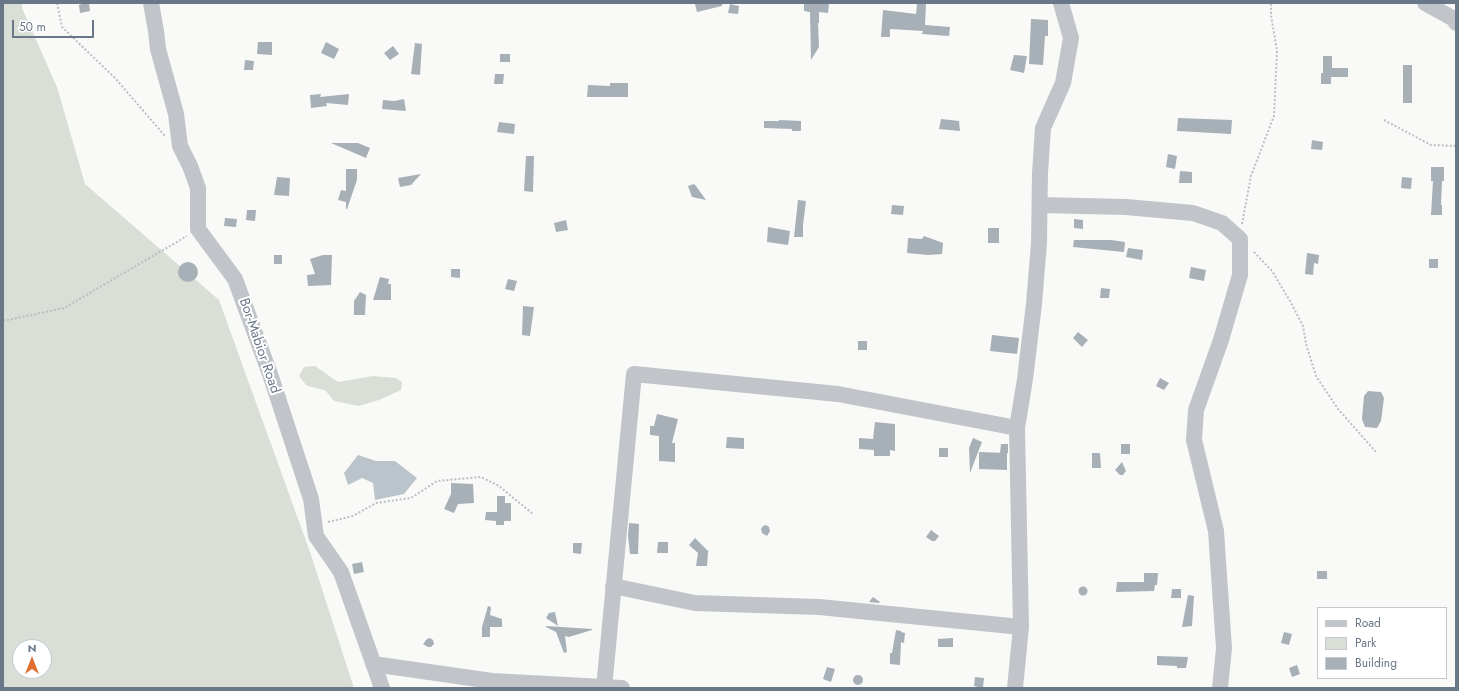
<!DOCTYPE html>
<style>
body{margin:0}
#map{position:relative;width:1459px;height:691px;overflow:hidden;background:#f9faf8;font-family:Jost,sans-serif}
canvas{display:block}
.frame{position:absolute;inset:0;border:4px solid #697788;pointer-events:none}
.legend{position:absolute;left:1317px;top:607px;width:130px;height:72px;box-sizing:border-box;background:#fff;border:1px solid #c3c9cf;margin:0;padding:5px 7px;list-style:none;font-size:12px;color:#697788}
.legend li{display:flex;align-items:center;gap:8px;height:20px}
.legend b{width:20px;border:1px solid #c3c9cf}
.north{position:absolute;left:12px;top:639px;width:40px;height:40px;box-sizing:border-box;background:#fff;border:1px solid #c3c9cf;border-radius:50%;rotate:0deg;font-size:11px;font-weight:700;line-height:16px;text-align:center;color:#697788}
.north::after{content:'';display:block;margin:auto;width:14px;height:18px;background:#df6f32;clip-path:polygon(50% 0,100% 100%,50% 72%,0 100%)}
.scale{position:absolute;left:12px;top:20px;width:82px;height:18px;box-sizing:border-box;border:2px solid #697788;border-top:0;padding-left:5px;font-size:12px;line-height:14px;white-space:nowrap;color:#697788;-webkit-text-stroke:3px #fff;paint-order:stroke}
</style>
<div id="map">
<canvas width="1459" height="691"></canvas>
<div class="frame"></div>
<ul class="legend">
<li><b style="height:5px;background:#c1c5ca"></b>Road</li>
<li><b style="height:11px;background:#d9ded7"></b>Park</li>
<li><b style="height:11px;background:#a7afb7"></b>Building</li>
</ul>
<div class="north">N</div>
<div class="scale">50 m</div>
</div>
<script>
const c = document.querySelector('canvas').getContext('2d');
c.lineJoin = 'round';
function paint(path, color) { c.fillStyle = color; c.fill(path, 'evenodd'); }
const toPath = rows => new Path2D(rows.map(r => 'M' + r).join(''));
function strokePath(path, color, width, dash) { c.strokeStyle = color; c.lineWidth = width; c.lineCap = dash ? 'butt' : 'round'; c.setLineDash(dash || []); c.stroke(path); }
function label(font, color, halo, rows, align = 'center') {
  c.font = font + ' Jost,sans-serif'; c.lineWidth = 4; c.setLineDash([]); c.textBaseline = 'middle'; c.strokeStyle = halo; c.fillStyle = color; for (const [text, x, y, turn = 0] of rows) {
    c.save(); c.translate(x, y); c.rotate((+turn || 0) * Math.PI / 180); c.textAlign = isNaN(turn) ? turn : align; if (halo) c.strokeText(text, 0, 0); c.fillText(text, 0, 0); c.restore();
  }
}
const green = toPath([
 [3,3,22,3,22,8,57,87,85,184,219,300,310,552,354,688,3,688],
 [20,647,44,647,44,671,20,671],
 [315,366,338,382,373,376,396,378,402,382,401,390,379,400,359,406,334,401,325,390,307,386,299,376,304,367]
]);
const water = toPath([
 [358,455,376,461,395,461,417,478,404,494,375,500,373,483,362,478,348,485,344,473]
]);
const building = toPath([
 [85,3,89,3,90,11,80,13,79,5],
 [700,3,722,3,722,6,697,12,695,4],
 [804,3,829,4,828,13,819,12,819,23,818,23,819,47,811,60,810,12,804,11],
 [917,3,926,3,925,25,950,27,949,36,922,34,923,31,890,29,890,37,881,37,883,10,916,14],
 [730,4,739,6,738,14,728,13],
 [1031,19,1048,20,1048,36,1045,36,1043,65,1029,64],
 [258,42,272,42,272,55,257,54],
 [326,42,339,49,334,59,321,53],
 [415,43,422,44,420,75,411,74],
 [393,46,399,54,390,60,384,53],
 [500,54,510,54,510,62,500,62],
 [1014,55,1027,56,1024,73,1010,70],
 [1323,56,1332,56,1332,68,1348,68,1348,77,1331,77,1331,84,1321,84,1321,73,1323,73],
 [245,60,254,61,253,70,244,70],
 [1403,65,1412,65,1412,103,1403,103],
 [495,74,504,74,503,84,494,84],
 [610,83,628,83,628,97,587,97,588,85,610,86],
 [321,94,320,97,349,94,348,105,326,103,327,106,311,108,310,95],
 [404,99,406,111,382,109,383,100,394,101],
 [1178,118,1232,120,1231,134,1177,131],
 [941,119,959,121,960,131,939,129],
 [779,120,801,121,801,131,792,131,792,129,764,128,764,121,779,121],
 [499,122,515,124,514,134,497,132],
 [1312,140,1323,142,1322,150,1311,149],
 [331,143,358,143,370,148,366,158],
 [1168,154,1177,156,1175,169,1166,167],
 [526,156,534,156,533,192,524,191],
 [1431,167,1444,167,1444,181,1442,181,1441,205,1442,205,1442,215,1431,215,1433,181,1431,181],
 [346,169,357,169,357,180,347,209,346,209,346,202,338,200,341,190,346,191],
 [1180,171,1192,172,1192,183,1179,183],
 [421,174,411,185,400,187,398,178],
 [277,177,290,178,289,196,274,195],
 [1402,177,1412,178,1411,189,1401,188],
 [694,184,696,186,706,200,692,197,688,186],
 [798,200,806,201,803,225,803,237,794,237],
 [892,205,904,206,903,215,891,214],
 [247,210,256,210,255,221,246,220],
 [225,218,237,219,236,227,224,226],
 [1074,219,1083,220,1083,229,1074,228],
 [566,220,568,230,556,232,554,223],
 [768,227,790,231,788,245,767,242],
 [988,228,999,228,999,243,988,243],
 [924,236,943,243,942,254,928,255,907,253,908,238,922,239],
 [1074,240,1111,240,1125,242,1124,252,1073,247],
 [1128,248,1143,250,1142,260,1126,257],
 [1307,253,1319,255,1318,264,1314,263,1313,275,1305,274],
 [274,255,282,255,282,264,274,264],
 [323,255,332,255,331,285,308,286,307,275,315,274,310,259],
 [1429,259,1438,259,1438,268,1429,268],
 '178 272a10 10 0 1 1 20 0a10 10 0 1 1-20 0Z',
 [1191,267,1206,270,1204,281,1189,278],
 [451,269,460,269,460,278,451,277],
 [380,277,389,279,388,284,391,284,391,300,373,300],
 [508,279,517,281,514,291,505,289],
 [1101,288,1110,289,1109,298,1100,298],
 [360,292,366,295,365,315,354,315,354,301],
 [523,306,534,307,530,336,522,335],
 [1078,332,1088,340,1082,347,1073,338],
 [992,335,1019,338,1017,354,990,351],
 [858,341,867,341,867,350,858,350],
 [1160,378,1169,383,1164,390,1156,386],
 [1368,391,1381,392,1384,398,1381,421,1377,428,1365,427,1362,419,1364,396],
 [657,414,678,419,672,443,675,443,675,462,659,461,659,436,650,435,650,426,654,426],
 [875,422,895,424,895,451,890,450,890,456,874,456,874,450,859,449,859,438,873,439],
 [727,437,744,438,744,449,726,448],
 [973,438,982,442,970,473,969,448],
 [1001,444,1008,444,1008,453,1000,453],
 [1121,444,1130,444,1130,454,1121,454],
 [939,448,948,448,948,457,939,457],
 [979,452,1007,453,1007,470,979,469],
 [1092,453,1100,453,1101,468,1092,468],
 [1122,462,1126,471,1123,475,1120,475,1115,470],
 [451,483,473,484,474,503,458,504,454,513,444,509,451,494],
 [497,496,505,496,505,503,511,503,511,521,504,521,504,525,496,525,496,521,485,520,486,512,497,512],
 [629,523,639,524,638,554,630,554,628,536],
 [766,525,769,527,770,531,767,536,762,533,761,529,763,526],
 [931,530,939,536,935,541,932,541,926,537],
 [695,538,709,552,708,552,707,566,696,566,698,553,689,545],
 [658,542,668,542,668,553,657,553],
 [573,543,582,543,581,554,573,553],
 [362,562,364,572,354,574,352,564],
 [1317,571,1327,571,1327,579,1317,579],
 [1144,573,1158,573,1157,585,1155,585,1154,591,1116,592,1117,582,1144,582],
 '1078.5 591a4.5 4.5 0 1 1 9 0a4.5 4.5 0 1 1-9 0Z',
 [1172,589,1181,589,1181,598,1171,598],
 [1188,595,1194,596,1192,626,1182,627],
 [873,597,880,602,879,603,869,602],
 [488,606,491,607,490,615,502,619,502,627,490,627,490,637,482,637,482,627],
 [555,612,558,626,546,618,549,613],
 [546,626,592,629,592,630,569,637,565,636,567,652,564,653,556,632,546,627],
 [896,630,901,631,901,632,905,633,904,643,901,642,900,665,890,664,890,653,892,653],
 [1284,632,1292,634,1289,645,1281,643],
 [430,638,433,640,434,644,431,647,428,647,423,644,427,639],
 [953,638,953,647,938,647,938,639],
 [1157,656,1188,657,1186,668,1177,668,1177,666,1157,665],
 [1297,665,1300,674,1292,677,1289,668],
 [827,667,835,669,831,682,823,679],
 '853 680a5 5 0 1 1 10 0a5 5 0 1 1-10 0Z',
 [975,677,984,678,983,688,974,686]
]);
const path = toPath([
 [57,3,62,27,115,78,165,136],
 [1384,120,1431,145,1456,146],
 [1242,224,1251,176,1274,116,1277,51,1271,15,1271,3],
 [1254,252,1272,271,1290,301,1303,326,1306,344,1316,376,1338,409,1376,452],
 [3,321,64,308,187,236],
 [328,522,353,516,376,503,411,498,437,481,481,477,499,486,533,514]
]);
const minor = toPath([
 [151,3,156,31,158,49,176,114,180,146,190,166,198,188,198,229,235,279,270,374,311,499,316,536,341,572,382,688],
 [1425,3,1454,19,1456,23],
 [1040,205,1126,207,1193,213,1222,223,1240,239,1240,275,1221,340,1196,410,1194,440,1216,531,1224,648,1220,688],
 [613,586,695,603,819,607,1021,627],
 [373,664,492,681,622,688],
 [604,688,634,374,838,394,1017,428],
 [1015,688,1021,627,1017,428,1025,379,1034,304,1039,243,1040,173,1043,128,1063,83,1071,38,1061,3]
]);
const streetNames = [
 ["Bor-Mabior Road",259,346,71]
];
paint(green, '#d9ded7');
paint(water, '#bbc4ca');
paint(building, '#a7afb7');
strokePath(path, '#bbbec2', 2, [2, 2]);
strokePath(minor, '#c1c5ca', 16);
label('14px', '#697788', '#fff', streetNames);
</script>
